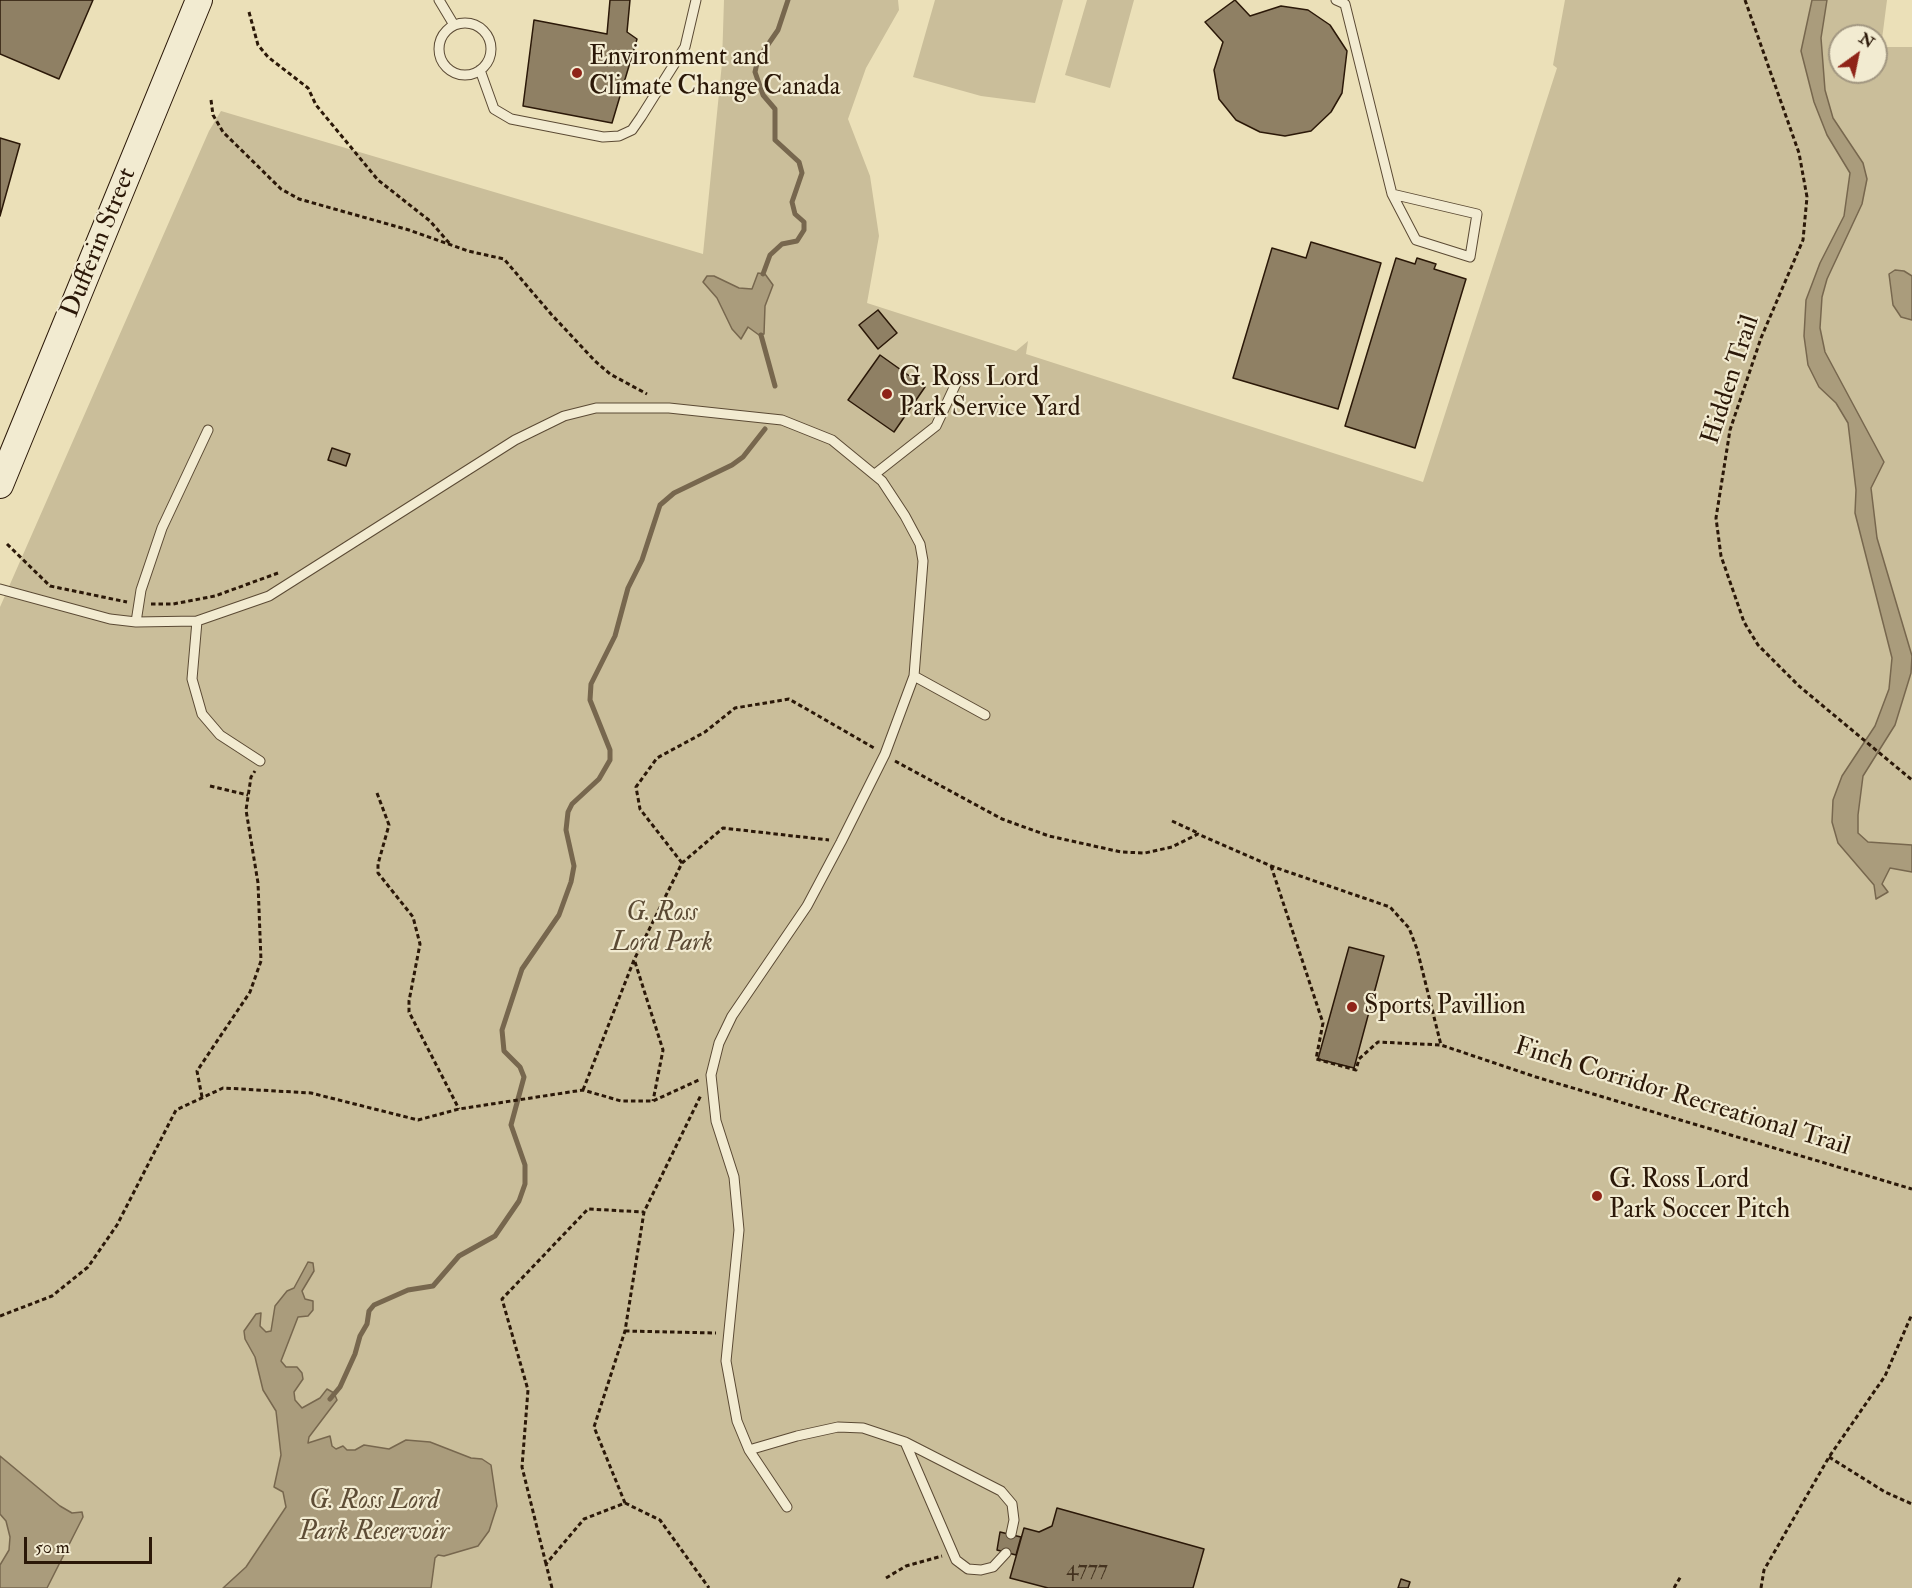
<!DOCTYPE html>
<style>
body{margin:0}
#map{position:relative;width:1912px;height:1588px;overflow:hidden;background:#ebe0b8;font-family:"IM FELL Double Pica",serif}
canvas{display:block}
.north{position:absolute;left:1828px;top:24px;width:60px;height:60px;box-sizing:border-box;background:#f2ebd1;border:2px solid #a29781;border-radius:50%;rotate:33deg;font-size:16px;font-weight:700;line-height:24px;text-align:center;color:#2b1808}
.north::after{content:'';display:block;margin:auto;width:21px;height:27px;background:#8f2418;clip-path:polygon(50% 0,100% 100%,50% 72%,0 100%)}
.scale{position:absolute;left:24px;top:1537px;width:128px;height:27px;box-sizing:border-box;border:3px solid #2b1808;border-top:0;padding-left:8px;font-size:18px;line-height:21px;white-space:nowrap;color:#2b1808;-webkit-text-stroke:4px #f2ebd1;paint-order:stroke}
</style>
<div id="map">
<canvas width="1912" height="1588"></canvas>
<div class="north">N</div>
<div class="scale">50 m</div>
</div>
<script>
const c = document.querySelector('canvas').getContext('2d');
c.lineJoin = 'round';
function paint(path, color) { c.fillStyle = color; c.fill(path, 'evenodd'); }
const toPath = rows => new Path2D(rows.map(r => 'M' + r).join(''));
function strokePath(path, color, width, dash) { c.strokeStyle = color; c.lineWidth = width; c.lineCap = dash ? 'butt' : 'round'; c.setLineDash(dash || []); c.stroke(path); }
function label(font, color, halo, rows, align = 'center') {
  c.font = font + ' "IM FELL Double Pica",serif'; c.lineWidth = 4.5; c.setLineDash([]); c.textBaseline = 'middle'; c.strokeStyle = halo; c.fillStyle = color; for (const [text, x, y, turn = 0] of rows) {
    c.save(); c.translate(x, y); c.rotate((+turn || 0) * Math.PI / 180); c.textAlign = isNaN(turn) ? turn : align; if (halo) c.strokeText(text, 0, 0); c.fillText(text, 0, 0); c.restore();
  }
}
const green = toPath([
 [724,0,898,0,899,10,866,68,848,119,870,176,879,236,867,303,1016,351,1028,341,1026,354,1423,482,1557,68,1553,65,1565,0,1887,0,1881,47,1912,47,1912,1588,0,1588,0,607,209,131,221,111,703,254,722,63],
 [1840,36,1876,36,1876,72,1840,72],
 [935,0,1063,0,1035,103,981,96,913,77],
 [1087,0,1134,0,1110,88,1065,75]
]);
const water = toPath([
 [1812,0,1827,0,1821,38,1825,90,1833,118,1863,163,1867,179,1862,204,1827,279,1822,297,1820,328,1825,352,1884,462,1871,488,1877,538,1912,656,1911,673,1895,725,1863,776,1858,815,1858,833,1868,842,1912,845,1912,872,1890,868,1882,884,1888,892,1876,899,1874,885,1838,843,1832,822,1833,800,1842,776,1875,726,1889,689,1892,658,1855,513,1856,490,1848,423,1836,403,1819,387,1808,365,1804,336,1806,300,1820,263,1844,216,1850,173,1827,135,1814,102,1801,51,1812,0],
 [1895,270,1904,271,1912,276,1912,320,1901,317,1893,305,1889,274,1895,270],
 [758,273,765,274,773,285,765,306,764,334,759,335,748,327,741,339,732,329,717,298,703,282,707,276,714,276,739,288,752,289,758,273],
 [308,1262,313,1263,314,1271,302,1291,305,1299,313,1301,313,1310,308,1316,298,1317,281,1361,286,1367,297,1367,302,1373,303,1379,294,1392,295,1400,302,1408,320,1398,327,1389,334,1393,337,1400,309,1437,308,1443,330,1436,332,1446,336,1449,343,1446,347,1450,355,1450,364,1445,389,1449,406,1440,430,1442,471,1458,482,1459,491,1465,497,1506,489,1531,478,1546,444,1556,438,1555,435,1558,431,1588,223,1588,246,1567,286,1507,283,1492,274,1487,281,1455,276,1411,263,1390,255,1357,245,1339,244,1331,256,1314,261,1313,260,1326,266,1332,271,1331,275,1306,287,1291,294,1288,308,1262],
 [0,1456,60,1506,72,1513,82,1512,83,1517,47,1588,0,1588,0,1565,9,1550,10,1537,6,1521,0,1514,0,1456]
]);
const stream = toPath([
 [763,274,770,255,782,244,797,241,804,230,804,222,795,214,792,202,802,173,799,162,775,140,775,109,763,95,755,72,758,59,778,30,788,0],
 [761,335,775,386],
 [330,1399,340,1387,355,1354,360,1336,367,1324,369,1311,374,1305,408,1290,433,1286,459,1256,495,1236,519,1201,525,1184,525,1165,511,1125,524,1077,520,1067,504,1051,502,1030,522,969,559,915,571,882,574,866,566,830,568,812,572,804,599,779,610,760,610,750,590,700,591,684,615,636,628,588,642,560,660,505,674,493,732,465,743,457,765,429]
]);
const building = toPath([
 [0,0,93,0,59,79,0,54,0,0],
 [610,0,630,0,627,32,637,39,612,123,523,106,534,20,607,34,610,0],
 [1235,0,1250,16,1281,6,1308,10,1330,25,1347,51,1342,93,1331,112,1311,131,1285,136,1260,132,1236,120,1219,99,1214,70,1223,42,1205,22,1235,0],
 [0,138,20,144,0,216,0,138],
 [1311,242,1381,263,1338,409,1233,378,1272,248,1306,258,1311,242],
 [1396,258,1415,264,1417,258,1436,264,1434,269,1466,279,1415,448,1345,426,1396,258],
 [878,310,897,333,878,349,859,325,878,310],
 [880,355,925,387,894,432,848,400,880,355],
 [332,448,350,454,346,466,328,460,332,448],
 [1349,947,1384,956,1354,1068,1318,1059,1349,947],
 [1057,1508,1204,1549,1193,1588,1048,1588,1010,1578,1024,1528,1039,1532,1052,1526,1057,1508],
 [1000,1532,1021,1537,1016,1555,997,1550,1000,1532],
 [1401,1579,1410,1582,1408,1588,1398,1588,1401,1579]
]);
const path = toPath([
 [1745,0,1799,153,1807,197,1803,240,1761,338,1730,430,1716,518,1721,556,1744,622,1758,645,1799,686,1912,780],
 [249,12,258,45,268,57,308,88,316,105,378,180,430,221,450,244],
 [211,100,213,115,223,132,281,189,299,199,409,230,468,251,504,259,551,314,595,361,610,374,647,394],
 [7,544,50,586,127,602],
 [151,604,173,604,215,596,278,573],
 [895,761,1002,819,1049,836,1121,852,1145,853,1172,847,1198,834,1271,866,1390,907,1409,928,1417,949,1441,1045],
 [210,786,248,795],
 [377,793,389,825,378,864,378,873,413,917,420,944,409,1001,409,1012,459,1109],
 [1172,821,1198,833],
 [682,863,640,809,636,787,657,758,705,732,735,708,789,699,874,748],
 [1271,866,1323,1023,1316,1059,1356,1070,1359,1059,1378,1042,1441,1045,1536,1077,1912,1189],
 [635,962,663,1050,653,1101],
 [583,1090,634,960,682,863,723,828,829,840],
 [202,1097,197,1071,250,992,261,961,258,883,246,810,251,777,255,771],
 [0,1316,52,1296,88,1267,117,1225,176,1110,223,1088,311,1093,418,1120,459,1109,583,1090,621,1101,653,1101,701,1079],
 [625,1331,716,1333],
 [1829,1457,1885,1492,1912,1504],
 [625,1503,660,1520,709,1588],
 [546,1564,522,1467,528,1390,502,1299,588,1209,644,1212],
 [886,1578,906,1566,942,1556],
 [552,1588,546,1564,584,1519,625,1503,594,1427,625,1331,644,1212,701,1095],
 [1674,1588,1681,1576],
 [1761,1588,1764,1570,1829,1457,1885,1376,1912,1314]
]);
const lane = toPath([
 [439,0,454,25],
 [1336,0,1345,4,1392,194,1416,240,1470,257,1477,214,1392,194],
 '439 49a26 26 0 1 1 52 0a26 26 0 1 1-52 0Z',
 [480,70,494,109,511,119,603,137,619,136,632,130,641,117,685,47,696,0],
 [875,474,936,426,959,377],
 [0,589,110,619,136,622,197,621,269,596,515,440,564,416,596,408,669,408,782,420,832,440,882,481,905,516,920,544,923,561,914,676,885,754,841,842,807,906,732,1016,719,1043,711,1075,716,1121,734,1177,739,1230,726,1361,737,1421,749,1450,787,1507],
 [197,621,192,679,202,714,220,735,260,761],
 [136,622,141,590,162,528,208,430],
 [914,676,985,715],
 [905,1442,956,1560,968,1569,981,1570,993,1567,1006,1553],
 [749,1450,797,1436,838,1427,863,1428,905,1442,1001,1491,1012,1504,1014,1520,1011,1534]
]);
const secondary = toPath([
 [0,485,199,0]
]);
const markers = [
 [577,73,6,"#8f2418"],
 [887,394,6,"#8f2418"],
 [1352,1007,6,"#8f2418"],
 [1597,1196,6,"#8f2418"]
];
const numberNames = [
 ["4777",1087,1570]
];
const poiNames = [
 ["Environment and",589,58],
 ["Climate Change Canada",589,88],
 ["G. Ross Lord",899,379],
 ["Park Service Yard",899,409],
 ["Sports Pavillion",1364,1007],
 ["G. Ross Lord",1609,1181],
 ["Park Soccer Pitch",1609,1211]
];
const streetNames = [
 ["Dufferin Street",100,243,-68],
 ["Hidden Trail",1732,380,-72],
 ["Finch Corridor Recreational Trail",1682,1098,17]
];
const parkNames = [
 ["G. Ross",662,914],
 ["Lord Park",662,944]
];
const waterNames = [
 ["G. Ross Lord",374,1502],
 ["Park Reservoir",374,1533]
];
paint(green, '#cabe9a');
paint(water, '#aa9c7c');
strokePath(water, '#77674e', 1.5);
strokePath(stream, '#77674e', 5);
paint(building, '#8f8064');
strokePath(building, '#2b1808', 1.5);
strokePath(lane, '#5b4a34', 11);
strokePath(secondary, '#2b1808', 28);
strokePath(path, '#2b1808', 3, [4.5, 3]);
strokePath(lane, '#f2ebd1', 9);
strokePath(secondary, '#f2ebd1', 26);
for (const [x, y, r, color] of markers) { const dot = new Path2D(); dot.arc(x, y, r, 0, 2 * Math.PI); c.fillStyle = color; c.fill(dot); strokePath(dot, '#f2ebd1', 2); }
label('22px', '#44321f', null, numberNames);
label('26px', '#2b1808', '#f2ebd1', poiNames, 'left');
label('26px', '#2b1808', '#f2ebd1', streetNames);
label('italic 26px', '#5b4a34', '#f2ebd1', parkNames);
label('italic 27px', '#5e4d36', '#f2ebd1', waterNames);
</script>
